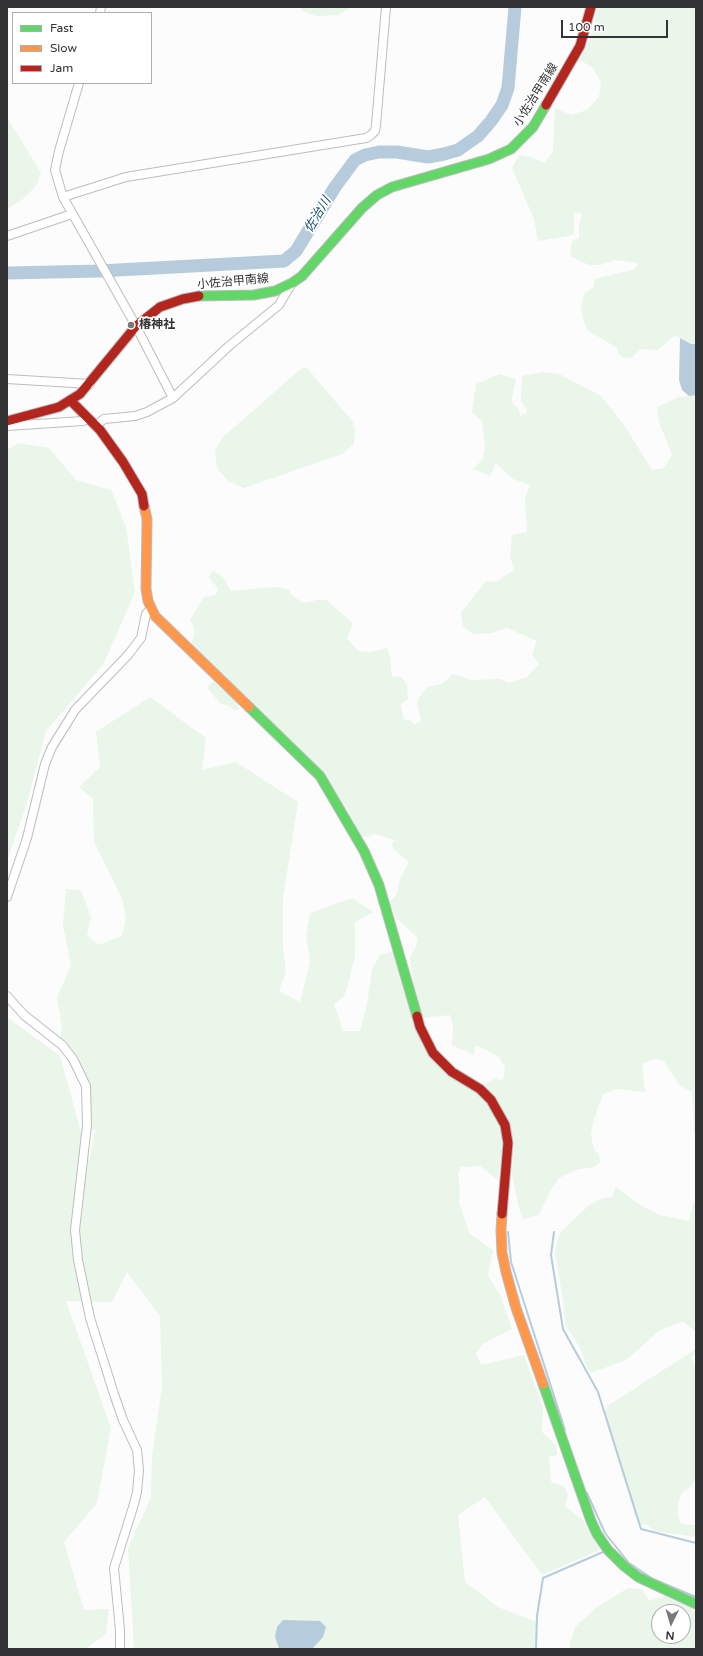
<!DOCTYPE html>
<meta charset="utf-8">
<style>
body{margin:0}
#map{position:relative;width:703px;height:1656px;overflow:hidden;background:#fcfcfd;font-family:"Varela Round",sans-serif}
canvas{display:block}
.frame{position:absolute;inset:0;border:8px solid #333336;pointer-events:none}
.legend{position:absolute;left:12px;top:12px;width:140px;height:72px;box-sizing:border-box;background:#fff;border:1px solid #adadaf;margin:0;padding:5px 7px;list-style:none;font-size:12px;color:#333336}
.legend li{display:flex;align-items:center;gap:8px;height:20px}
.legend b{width:20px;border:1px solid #adadaf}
.north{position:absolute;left:651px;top:1604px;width:40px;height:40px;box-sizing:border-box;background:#fff;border:1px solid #adadaf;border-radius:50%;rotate:185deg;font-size:11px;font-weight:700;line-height:16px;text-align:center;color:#333336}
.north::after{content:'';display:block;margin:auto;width:14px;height:18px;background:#79797c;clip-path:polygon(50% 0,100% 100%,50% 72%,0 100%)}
.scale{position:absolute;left:561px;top:20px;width:107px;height:18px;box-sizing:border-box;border:2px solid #333336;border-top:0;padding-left:5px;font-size:12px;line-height:14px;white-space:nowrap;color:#333336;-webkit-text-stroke:3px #fff;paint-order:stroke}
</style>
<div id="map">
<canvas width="703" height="1656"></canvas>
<div class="frame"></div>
<ul class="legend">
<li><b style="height:5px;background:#63d668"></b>Fast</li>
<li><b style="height:5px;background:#ff974d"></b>Slow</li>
<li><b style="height:5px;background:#b3261e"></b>Jam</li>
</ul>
<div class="north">N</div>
<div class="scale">100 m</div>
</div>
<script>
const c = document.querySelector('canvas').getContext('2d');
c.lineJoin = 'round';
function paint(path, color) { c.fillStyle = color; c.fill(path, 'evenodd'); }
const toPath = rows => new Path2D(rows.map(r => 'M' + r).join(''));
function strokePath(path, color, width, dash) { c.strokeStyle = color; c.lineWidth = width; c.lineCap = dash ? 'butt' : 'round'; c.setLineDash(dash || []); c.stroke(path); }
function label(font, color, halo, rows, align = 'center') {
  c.font = font + ' "Varela Round","Noto Sans JP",sans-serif'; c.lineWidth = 3.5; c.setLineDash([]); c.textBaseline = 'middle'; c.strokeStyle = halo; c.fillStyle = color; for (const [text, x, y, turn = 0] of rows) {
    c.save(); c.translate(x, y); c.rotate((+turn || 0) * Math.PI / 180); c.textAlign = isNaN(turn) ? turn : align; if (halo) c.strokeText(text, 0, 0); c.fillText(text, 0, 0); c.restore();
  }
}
const green = toPath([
 [300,7,352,7,338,15,316,16,302,11],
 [598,7,693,7,696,10,696,344,691,344,675,335,658,350,641,349,631,358,621,357,616,347,588,331,583,320,581,304,585,293,593,288,595,279,635,269,638,263,616,260,600,265,589,265,570,256,572,241,579,238,579,225,582,214,574,212,574,234,569,236,538,241,534,219,512,168,519,155,531,157,544,163,553,152,555,108,571,115,587,110,599,97,601,82,593,68,580,60,592,34],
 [7,117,41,173,36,186,23,199,7,209],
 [303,367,308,369,353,422,355,431,354,444,342,454,244,488,228,481,217,468,215,450,223,437],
 [543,372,559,374,601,396,624,425,652,470,664,468,672,455,659,422,657,407,679,397,696,395,696,1134,694,1133,692,1092,680,1086,664,1061,653,1059,642,1064,645,1092,617,1089,603,1094,593,1122,591,1135,594,1150,599,1153,600,1162,594,1167,576,1170,559,1178,550,1191,539,1215,523,1219,520,1212,512,1176,514,1143,509,1122,484,1085,494,1079,503,1080,505,1068,499,1057,487,1050,475,1045,474,1055,452,1045,453,1027,450,1015,422,1018,415,996,410,957,416,946,418,938,395,917,389,902,397,894,400,879,409,862,397,852,391,845,395,840,375,834,369,837,361,836,347,809,321,773,191,645,195,631,190,620,204,597,215,595,218,589,209,577,213,571,223,577,231,591,274,587,288,589,294,597,304,603,317,600,327,600,353,624,347,638,358,651,370,652,387,648,390,657,392,676,401,677,407,684,408,699,401,704,403,719,412,721,414,725,421,721,417,701,427,687,442,684,453,674,472,680,500,679,509,683,527,677,539,664,532,654,537,641,507,628,491,633,473,634,463,626,461,613,486,581,496,582,514,570,510,556,512,535,527,532,525,499,530,485,513,479,496,463,490,476,473,469,483,459,485,447,482,422,472,412,476,384,500,374,516,379,512,398,513,405,519,409,520,416,526,413,527,409,521,401,522,376],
 [18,443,49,448,76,480,111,490,126,527,135,592,103,665,46,731,26,806,7,861,7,450],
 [213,681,238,703,239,710,235,711,229,706,221,704,207,688],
 [150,697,206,738,202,770,236,762,298,802,283,898,283,947,286,972,279,991,300,1002,310,962,306,936,310,913,352,898,373,912,355,922,355,956,345,995,334,1004,343,1031,360,1031,367,1005,372,969,381,954,395,951,420,1037,494,1110,504,1137,498,1180,480,1166,461,1167,458,1172,460,1192,459,1202,469,1233,493,1250,488,1275,501,1297,512,1329,483,1344,476,1353,481,1365,524,1355,543,1407,542,1432,556,1445,557,1455,549,1457,551,1482,564,1486,568,1495,565,1506,582,1519,602,1549,542,1575,485,1497,458,1515,465,1582,498,1607,536,1622,537,1649,134,1649,128,1548,151,1498,152,1456,162,1387,160,1316,127,1272,112,1302,66,1301,111,1428,97,1503,64,1542,84,1610,109,1609,106,1634,86,1649,7,1649,7,1017,60,1056,89,1161,95,1130,89,1131,89,1087,60,1040,62,1028,57,997,71,966,63,925,66,889,81,890,91,917,87,935,98,945,122,936,126,919,123,901,94,841,93,799,79,787,100,767,96,732],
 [616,1187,637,1203,660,1215,689,1221,693,1204,696,1202,696,1332,682,1321,659,1331,626,1360,591,1373,585,1364,582,1351,565,1324,564,1305,555,1254,557,1241,561,1232,587,1207,600,1199,612,1197],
 [696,1349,696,1354,692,1356,696,1374,696,1478,690,1487,682,1493,678,1503,678,1515,681,1524,696,1525,696,1537,654,1531,646,1524,639,1526,635,1515,604,1413,609,1405],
 [628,1588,642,1589,649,1601,664,1596,692,1608,696,1614,696,1649,570,1649,570,1644,575,1627,597,1607],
 [659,1612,683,1612,683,1636,659,1636]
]);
const water = toPath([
 [680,338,691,344,696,344,696,395,689,396,682,390,679,380],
 [283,1620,320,1621,326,1627,323,1637,312,1649,279,1648,275,1637,277,1627]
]);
const stream = toPath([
 [508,1232,511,1262,565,1430],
 [554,1232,551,1255,563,1329,598,1392,641,1529,696,1543],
 [587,1493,605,1533,629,1563,653,1579,696,1597],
 [536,1649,537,1616,543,1578,603,1552,605,1553]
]);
const river = toPath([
 [7,273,100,271,284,261,296,251,335,187,355,160,365,155,379,152,397,152,428,157,444,154,458,150,478,136,491,121,502,105,508,88,515,7]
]);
const street = toPath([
 [100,13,101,7],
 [79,83,59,151,55,170,63,197,136,326,173,398],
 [63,197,126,177,366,138,371,135,375,131,376,125,386,7],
 [7,236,72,214],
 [7,379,90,384],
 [7,426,83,421,88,418],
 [96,426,104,419,135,416,147,412,173,398,229,346,279,305,292,283],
 [7,897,27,838,45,764,52,747,75,710,128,655,141,638,146,614,151,609],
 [7,996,24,1015,62,1045,73,1059,86,1086,87,1125,75,1230,78,1260,90,1318,114,1394,123,1420,137,1450,139,1470,137,1492,134,1504,114,1568,120,1630,120,1649]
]);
const fast = toPath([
 [199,296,254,295,275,291,292,283,302,276,362,208,377,195,392,187,489,159,511,149,533,127,546,105],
 [249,707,320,776,364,851,379,885,417,1016],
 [543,1384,591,1521,597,1534,608,1550,624,1566,638,1577,696,1604]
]);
const slow = toPath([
 [144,506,147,519,146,589,148,601,155,616,249,707],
 [502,1214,501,1230,502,1253,506,1272,516,1308,543,1384]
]);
const jam = toPath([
 [546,105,580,46,591,7],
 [70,400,100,430,123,462,142,494,144,506],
 [7,421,59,407,80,394,136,326,160,307,183,299,199,296],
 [417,1016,420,1027,433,1053,452,1072,480,1089,491,1100,505,1125,508,1143,502,1214]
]);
const markers = [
 [131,325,4,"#79797c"]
];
const streetNames = [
 ["小佐治甲南線",536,95,-58],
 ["小佐治甲南線",233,282,-5]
];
const poiNames = [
 ["椿神社",139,325]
];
const waterNames = [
 ["佐治川",318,215,-59]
];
paint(green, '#e9f6e9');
paint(water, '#b6ccdc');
strokePath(stream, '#b6ccdc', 2);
strokePath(river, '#b6ccdc', 13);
strokePath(street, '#bdbdbf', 10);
strokePath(fast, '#bdbdbf', 11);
strokePath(slow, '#bdbdbf', 11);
strokePath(jam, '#bdbdbf', 11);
strokePath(street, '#fff', 8);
strokePath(fast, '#63d668', 9);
strokePath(slow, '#ff974d', 9);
strokePath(jam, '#b3261e', 9);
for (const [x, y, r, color] of markers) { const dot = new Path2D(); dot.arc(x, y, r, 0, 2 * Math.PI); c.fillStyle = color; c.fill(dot); strokePath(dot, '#fff', 1.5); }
label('12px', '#333336', '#fff', streetNames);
label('bold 12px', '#333336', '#fff', poiNames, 'left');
label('italic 13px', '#215877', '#fff', waterNames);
</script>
